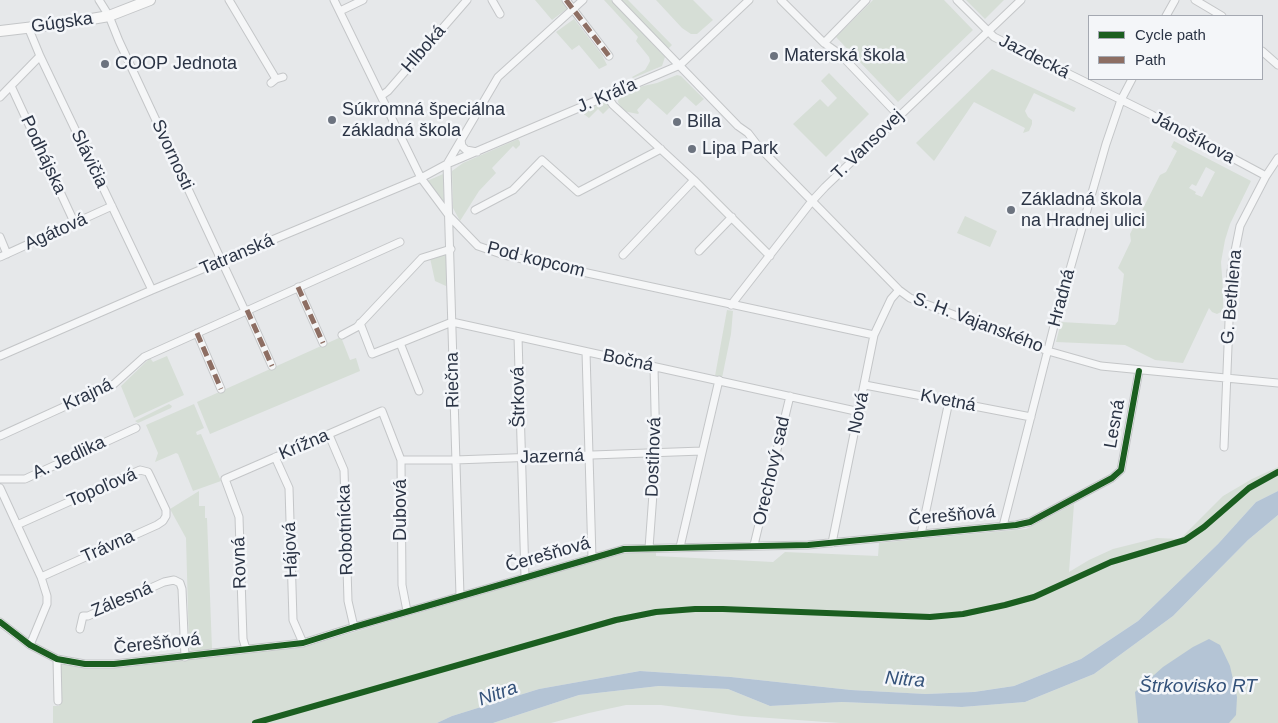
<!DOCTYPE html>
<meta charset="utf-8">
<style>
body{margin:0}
#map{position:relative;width:1278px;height:723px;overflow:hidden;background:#e6e8ea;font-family:Helvetica,sans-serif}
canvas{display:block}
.legend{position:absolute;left:1088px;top:15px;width:175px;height:65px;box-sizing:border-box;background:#f4f6f9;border:1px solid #a4a8b1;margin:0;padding:6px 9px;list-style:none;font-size:15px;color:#2b3445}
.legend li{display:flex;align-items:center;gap:10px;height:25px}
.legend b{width:25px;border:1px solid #a4a8b1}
</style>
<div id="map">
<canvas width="1278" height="723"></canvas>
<ul class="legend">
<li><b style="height:6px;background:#1b5e20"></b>Cycle path</li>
<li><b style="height:6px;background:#8d6e63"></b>Path</li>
</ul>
</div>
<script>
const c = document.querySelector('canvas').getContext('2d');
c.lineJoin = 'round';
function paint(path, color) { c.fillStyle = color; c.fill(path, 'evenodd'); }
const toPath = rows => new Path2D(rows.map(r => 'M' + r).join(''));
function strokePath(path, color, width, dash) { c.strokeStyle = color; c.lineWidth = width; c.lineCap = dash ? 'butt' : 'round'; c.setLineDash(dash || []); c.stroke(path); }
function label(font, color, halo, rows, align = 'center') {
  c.font = font + ' Helvetica,sans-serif'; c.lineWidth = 5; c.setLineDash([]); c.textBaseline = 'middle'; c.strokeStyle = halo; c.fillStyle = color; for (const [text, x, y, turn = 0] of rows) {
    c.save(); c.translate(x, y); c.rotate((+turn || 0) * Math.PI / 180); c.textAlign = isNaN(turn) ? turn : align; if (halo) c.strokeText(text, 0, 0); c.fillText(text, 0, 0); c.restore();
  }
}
const green = toPath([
 [535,0,563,0,568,8,552,20],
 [604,0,611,0,665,57,662,66,633,78,632,77,645,70,648,65,650,61,649,57,636,41,638,37],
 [621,0,628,0,672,45,668,49],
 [656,0,693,0,713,20,697,34,691,34,682,28],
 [873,0,944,0,973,30,898,102,836,37],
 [966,0,1004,0,985,19],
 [574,19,602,55,607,65,599,69,579,45,572,50,556,32],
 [992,69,1076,108,1074,112,1034,93,1025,111,1028,117,1032,120,1032,124,1029,131,1023,133,1025,128,974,102,934,161,916,143],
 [829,73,869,114,826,157,793,124,820,99,828,107,837,98,821,81],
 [677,75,681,76,704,99,696,106,685,96,667,115,648,98,637,110,639,113,638,114,623,111,618,102,619,96,643,86,657,83],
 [607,101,609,108,603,114,598,109,589,118,581,112],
 [518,139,520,142,520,145,516,149,513,146,492,168,496,173,479,191,460,221,453,208,452,171,463,163],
 [1174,141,1251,181,1230,224,1225,240,1221,262,1223,290,1223,311,1217,314,1212,312,1209,308,1183,363,1155,360,1125,345,1056,342,1061,322,1115,325,1118,321,1124,274,1118,268,1131,241,1130,234,1160,175,1166,172,1177,151,1171,147],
 [1206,167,1215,172,1202,197,1195,194,1196,192,1189,188,1192,184,1196,186],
 [443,174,444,200,442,201,427,181],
 [965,216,997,231,990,247,957,233],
 [445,254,446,254,446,286,435,281,430,258],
 [727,310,733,311,731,334,722,378,715,376],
 [341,337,350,360,356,358,360,371,210,434,197,402],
 [167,356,184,395,134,418,121,386,150,358,153,362],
 [169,404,172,406,171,408,138,423,135,421],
 [194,404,204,428,196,432,197,435,201,434,221,481,193,491,178,454,176,453,155,462,158,453,146,425],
 [1278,467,1278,491,1256,502,1218,544,1138,621,1081,659,1014,686,974,692,926,694,851,690,731,677,640,671,539,689,452,716,437,723,53,723,53,706,59,706,61,664,90,668,117,668,304,647,624,552,656,550,656,556,773,562,785,552,878,556,879,543,1026,529,1074,504,1069,572,1089,560,1113,549,1157,538,1180,539,1223,496,1252,479],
 [199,491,199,506,205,506,205,518,207,518,212,649,195,651,191,650,189,646,186,538,170,509],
 [1278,515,1278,723,840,723,741,716,661,705,626,705,589,713,551,723,493,723,579,695,659,686,728,689,770,706,842,702,962,707,1025,702,1094,674,1173,616,1248,540]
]);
const water = toPath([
 [1278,491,1278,515,1248,540,1173,616,1094,674,1025,702,962,707,842,702,770,706,728,689,659,686,579,695,493,723,437,723,452,716,539,689,640,671,731,677,851,690,926,694,974,692,1014,686,1081,659,1138,621,1218,544,1256,502],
 [1209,639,1220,645,1230,666,1237,697,1236,715,1229,723,1138,723,1135,692,1163,667,1193,647]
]);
const minor = toPath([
 [99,0,109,16,119,41,245,311],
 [229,0,276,79],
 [334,0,421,178,450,217,478,246,504,255,874,335],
 [492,0,500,14],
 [566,0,609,56],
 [616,0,738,126,748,133,758,146,812,201,899,290,910,298,1048,351,1101,366,1278,383],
 [781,0,824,43,841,55,899,116],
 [957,0,994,37,1152,115,1266,176],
 [1195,0,1222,16],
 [340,11,363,0],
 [1166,16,1175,0],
 [28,27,40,56,152,290],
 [824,43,866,0],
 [1262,51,1278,65],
 [271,83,276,79,283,77],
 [11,86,75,224],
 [381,96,388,91,467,0],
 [607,96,613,105,694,180,770,256],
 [0,97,40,56],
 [461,140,462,146,466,150,477,152],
 [447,164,460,596],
 [447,164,498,77,583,0],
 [475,210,513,190,542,160,578,192,661,149],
 [0,237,7,254],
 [699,251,732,217],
 [623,255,694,180],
 [0,257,112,206],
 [298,287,323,343],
 [731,305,812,201,825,187,1021,0],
 [247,310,272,366],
 [360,323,372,354,400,343],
 [197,333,221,389],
 [342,335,357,327,422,258,451,249],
 [518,337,525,577],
 [586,352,592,558],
 [0,356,152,290,421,178,447,164,680,65,749,0],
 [865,385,1031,417],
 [419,391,400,343,452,322,860,412],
 [329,435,344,470,348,601,354,627],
 [0,436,114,384,144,357,400,242],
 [1224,447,1231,271,1240,226,1266,176,1278,158],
 [275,457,289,488,293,620,303,643],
 [401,460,455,460,702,451],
 [0,479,25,479,136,428],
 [0,488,41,577,47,596,47,604,30,645],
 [17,525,140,470,148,472,150,476,166,510,166,516,163,521,157,525,41,577],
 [1003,526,1056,318,1106,144,1121,100,1132,79],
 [921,534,949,401],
 [832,543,874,335,891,299,899,290],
 [754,545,790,396],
 [680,547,719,380],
 [649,548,656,453,654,367],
 [0,622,30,645,57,659,85,664,114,664,303,643,354,627,624,549,808,545,1016,525,1030,522,1112,478,1121,470,1139,371],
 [80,629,83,616,88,616,164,582,174,580,180,583,182,589,185,657],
 [246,649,243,639,239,517,225,479,382,411,401,460,402,585,407,611],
 [57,659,58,701]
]);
const secondary = toPath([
 [0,31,68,23,109,16,150,0]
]);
const quiet = toPath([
 [566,0,609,56],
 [298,287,323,343],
 [247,310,272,366],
 [197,333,221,389]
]);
const cycleway = toPath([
 [0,622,30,645,57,659,85,664,114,664,303,643,354,627,624,549,808,545,1016,525,1030,522,1112,478,1121,470,1139,371],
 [255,723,616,620,656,612,695,609,723,609,930,617,963,614,1005,605,1034,597,1111,562,1185,540,1204,527,1249,488,1278,472]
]);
const markers = [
 [774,56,5,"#6c737f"],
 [105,64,5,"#6c737f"],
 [332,120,5,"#6c737f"],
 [677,122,5,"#6c737f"],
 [692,149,5,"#6c737f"],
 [1011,210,5,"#6c737f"]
];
const streetNames = [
 ["Gúgska",62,23,-8],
 ["Hlboká",424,49,-49],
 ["Jazdecká",1034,57,27],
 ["J. Kráľa",607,96,-23],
 ["Jánošíkova",1193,138,28],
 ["T. Vansovej",868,145,-44],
 ["Podhájska",43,155,65],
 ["Svornosti",172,155,65],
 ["Slávičia",89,159,64],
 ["Agátová",56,232,-24],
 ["Tatranská",237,255,-23],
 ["Pod kopcom",536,260,14],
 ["G. Bethlena",1232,297,-85],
 ["Hradná",1062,298,-75],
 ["S. H. Vajanského",978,323,21],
 ["Bočná",628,361,12],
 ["Riečna",453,380,-91],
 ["Krajná",88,395,-25],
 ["Štrková",519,397,-91],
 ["Kvetná",948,401,11],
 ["Nová",859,413,-78],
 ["Lesná",1115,424,-80],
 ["Krížna",304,445,-23],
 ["Jazerná",552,457,-2],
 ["Dostihová",654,457,-88],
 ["A. Jedlika",69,458,-25],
 ["Orechový sad",772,471,-77],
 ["Topoľová",102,488,-23],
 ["Dubová",401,510,-90],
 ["Čerešňová",952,516,-5],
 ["Robotnícka",346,530,-92],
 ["Trávna",108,547,-24],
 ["Hájová",291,550,-92],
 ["Čerešňová",548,555,-16],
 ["Rovná",240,563,-92],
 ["Zálesná",122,600,-23],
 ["Čerešňová",157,644,-6]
];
const poiNames = [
 ["Materská škola",784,56],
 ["COOP Jednota",115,64],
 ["Súkromná špeciálna",342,110],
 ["základná škola",342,131],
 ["Billa",687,122],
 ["Lipa Park",702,149],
 ["Základná škola",1021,200],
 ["na Hradnej ulici",1021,221]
];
const waterNames = [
 ["Nitra",905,680,5],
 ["Štrkovisko RT",1198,687],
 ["Nitra",498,694,-20]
];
paint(green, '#d6ded6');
paint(water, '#b4c4d5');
strokePath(minor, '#c4c6c8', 9);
strokePath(secondary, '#c4c6c8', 12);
strokePath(minor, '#f5f6f7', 7);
strokePath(secondary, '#f8f8f8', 10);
strokePath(quiet, '#8d6e63', 5, [10, 5]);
strokePath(cycleway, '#1b5e20', 6);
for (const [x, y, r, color] of markers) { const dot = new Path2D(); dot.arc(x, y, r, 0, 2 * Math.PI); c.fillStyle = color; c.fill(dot); strokePath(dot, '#f4f6f9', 2); }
label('18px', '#2b3445', '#f4f6f9', streetNames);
label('18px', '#2b3445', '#f4f6f9', poiNames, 'left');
label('italic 19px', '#34527a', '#f4f6f9', waterNames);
</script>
